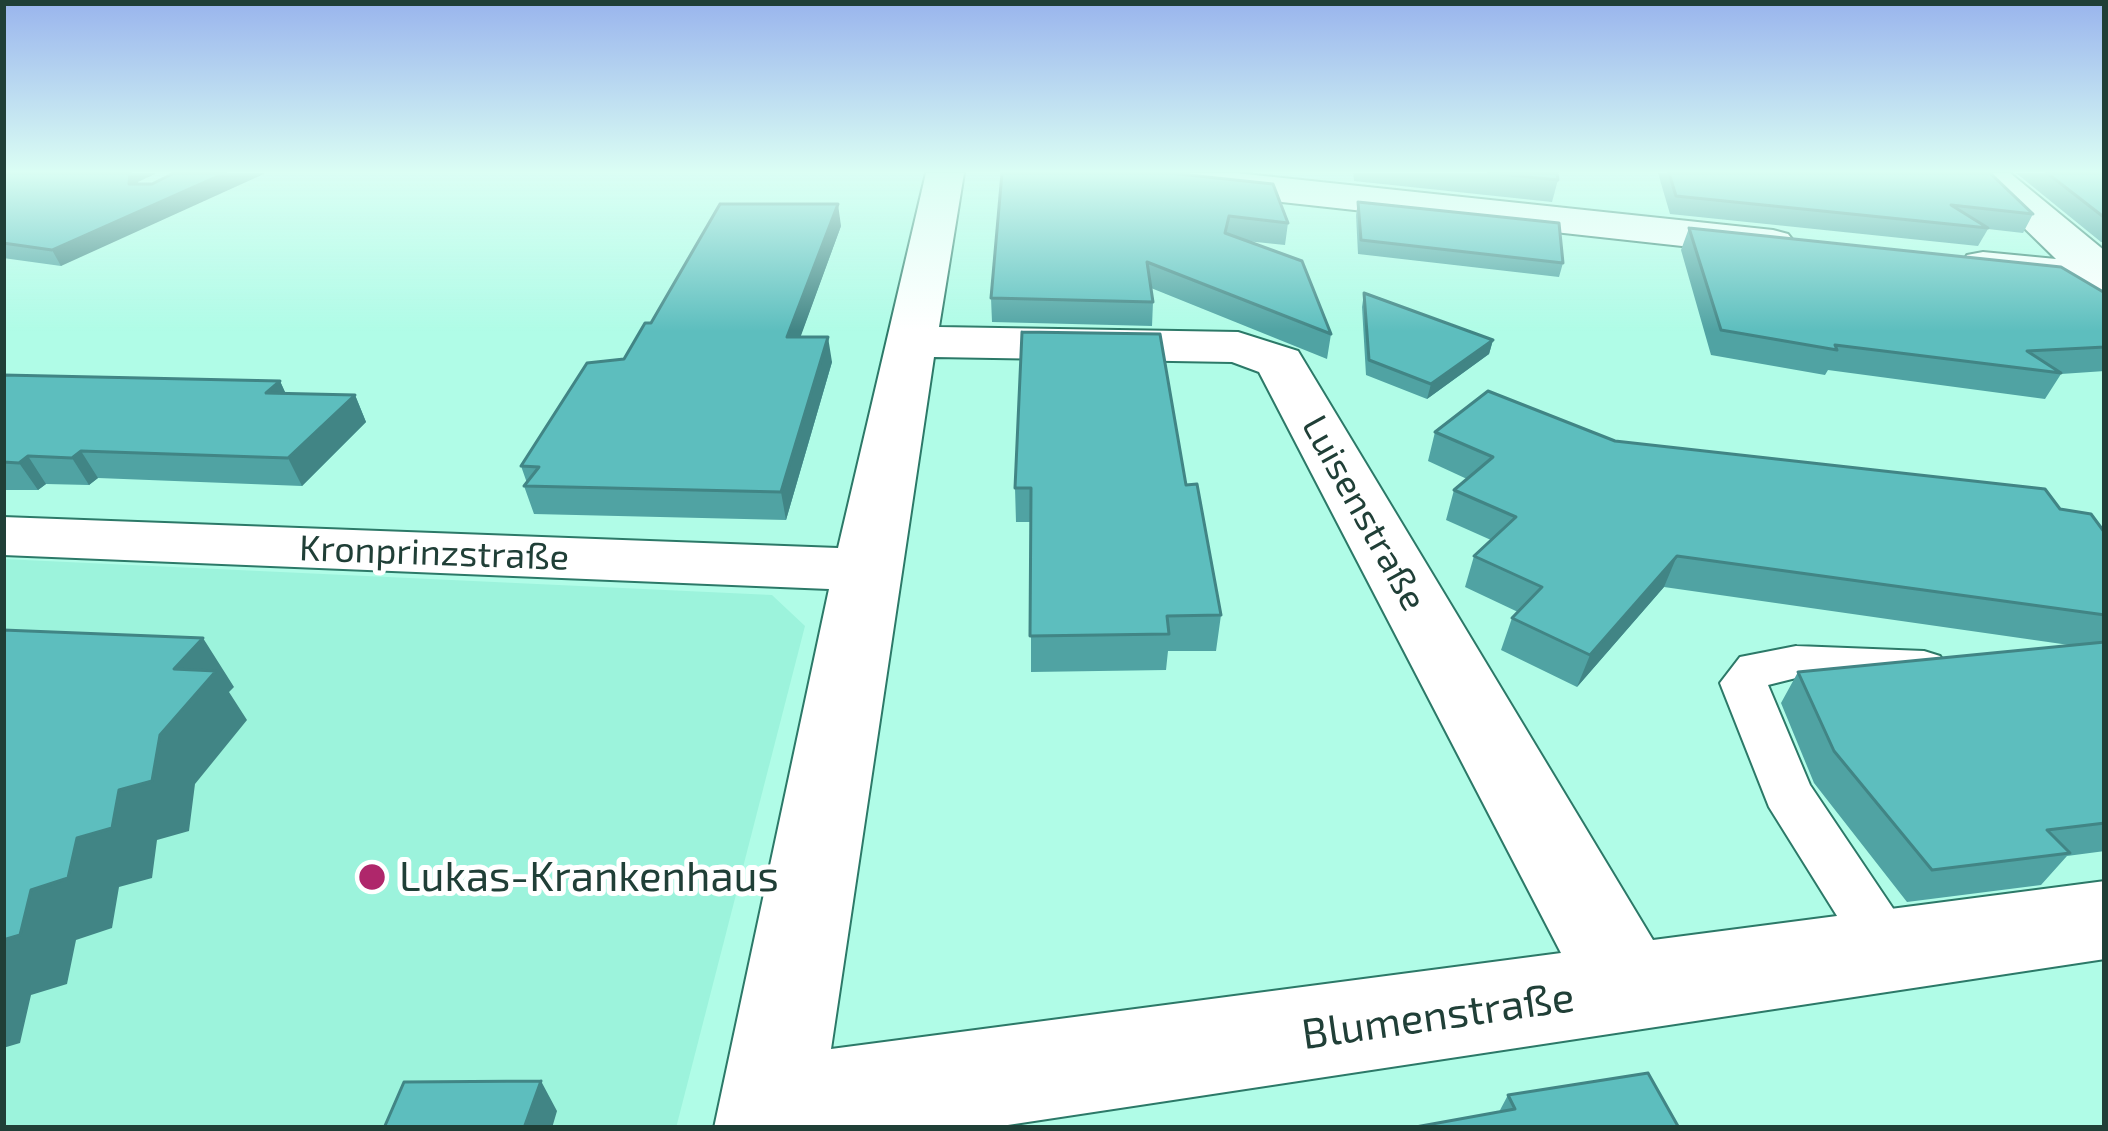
<!DOCTYPE html>
<meta charset="utf-8">
<style>
body{margin:0}
#map{position:relative;width:2108px;height:1131px;overflow:hidden;background:#b0fce7;font-family:"Exo 2",sans-serif}
canvas{display:block}
.frame{position:absolute;inset:0;border:6px solid #203f37;pointer-events:none}
</style>
<div id="map">
<canvas width="2108" height="1131"></canvas>
<div class="frame"></div>
</div>
<script>
const c = document.querySelector('canvas').getContext('2d');
c.lineJoin = 'round';
function paint(path, color) { c.fillStyle = color; c.fill(path, 'evenodd'); }
const toPath = rows => new Path2D(rows.map(r => 'M' + r).join(''));
function strokePath(path, color, width, dash) { c.strokeStyle = color; c.lineWidth = width; c.lineCap = dash ? 'butt' : 'round'; c.setLineDash(dash || []); c.stroke(path); }
function label(font, color, halo, rows, align = 'center') {
  c.font = font + ' "Exo 2",sans-serif'; c.lineWidth = 10; c.setLineDash([]); c.textBaseline = 'middle'; c.strokeStyle = halo; c.fillStyle = color; for (const [text, x, y, turn = 0] of rows) {
    c.save(); c.translate(x, y); c.rotate((+turn || 0) * Math.PI / 180); c.textAlign = isNaN(turn) ? turn : align; if (halo) c.strokeText(text, 0, 0); c.fillText(text, 0, 0); c.restore();
  }
}
const built = toPath([
 [3,559,772,595,805,626,676,1128,3,1128]
]);
const service = toPath([
 [1796,646,1924,651,1940,656,1947,667,1940,678,1924,683,1796,678,1768,685,1810,785,1923,953,1914,972,1893,979,1872,972,1769,807,1720,683,1740,657,1796,646]
]);
const minor = toPath([
 [926,173,964,173,939,327,1238,332,1298,351,1653,940,2105,881,2105,959,988,1128,714,1128,829,589,3,555,3,517,838,548,926,173],
 [934,357,1232,362,1259,372,1561,953,831,1049,934,357],
 [1108,173,1236,173,1773,230,1788,234,1795,243,1788,252,1773,256,1127,185,1108,173],
 [1968,173,2010,173,2105,251,2105,292,1967,275,1961,265,1967,255,1983,252,2056,259,1968,173]
]);
const wall = toPath([
 [3,173,138,182,61,266,3,258],
 [1002,173,1288,223,1285,245,1246,241,1331,334,1327,359,1151,288,1153,302,1152,326,992,322,991,298],
 [1353,173,1557,173,1558,180,1552,202,1354,181],
 [1658,173,1990,173,2033,214,2023,233,1988,229,1978,246,1670,214],
 [2016,173,2105,173,2105,242,2101,242],
 [1358,202,1563,263,1559,277,1358,254,1356,215],
 [841,226,800,337,832,362,786,520,534,514,524,486,527,483,521,466,624,359],
 [1689,228,2105,293,2105,371,2061,374,2045,399,1828,370,1825,375,1711,355,1681,250],
 [1364,293,1493,340,1489,354,1427,399,1366,375,1362,307],
 [3,375,280,381,285,393,355,395,366,422,302,486,98,478,89,485,46,484,38,490,3,490],
 [1435,432,1615,441,2060,509,2105,533,2105,851,2067,856,2041,885,1907,902,1814,783,1781,703,1798,672,2069,645,1664,587,1577,687,1501,650,1512,618,1518,612,1465,587,1474,556,1491,540,1446,520,1454,490,1467,479,1428,461],
 [1186,485,1221,615,1216,651,1168,651,1166,670,1031,672,1031,522,1016,522,1015,488],
 [1508,1095,1679,1128,1499,1112]
]);
const shadedWall = toPath([
 [130,173,157,173,138,182,137,199,129,184],
 [225,173,266,173,61,266,52,250],
 [838,204,841,226,791,363,787,337],
 [828,337,832,362,786,520,781,492],
 [1493,340,1489,354,1427,399,1431,384],
 [280,381,292,407,266,393],
 [355,395,366,422,302,486,288,458],
 [81,451,98,478,89,485,72,458],
 [28,456,46,484,38,490,19,463],
 [1677,556,1664,587,1577,687,1590,655],
 [203,638,234,687,229,692,247,720,195,784,189,831,157,840,152,878,119,887,112,928,76,940,67,984,31,995,20,1043,3,1048,3,940,31,890,119,790,174,669],
 [541,1081,557,1111,552,1128,524,1128]
]);
const building = toPath([
 [3,173,130,173,129,184,152,184,174,173,225,173,52,250,3,243,3,176,5,175,3,173],
 [1002,173,1170,173,1273,184,1288,223,1229,216,1225,233,1302,261,1331,334,1147,262,1153,302,991,298,1002,173],
 [1489,173,1557,173,1558,180,1489,173],
 [1669,173,1990,173,2033,214,1951,205,1988,228,1676,196,1669,173],
 [2047,173,2105,173,2105,218,2047,173],
 [1358,202,1559,223,1563,263,1361,240,1358,202],
 [720,204,838,204,787,337,828,337,781,492,524,486,539,467,521,466,587,363,624,359,645,323,651,323,720,204],
 [1689,228,2061,267,2105,293,2105,347,2027,351,2061,373,1835,345,1837,350,1721,330,1689,228],
 [1364,293,1493,340,1431,384,1369,360,1364,293],
 [1022,332,1160,334,1186,485,1197,484,1221,615,1167,616,1169,634,1030,636,1031,488,1015,488,1022,332],
 [3,375,280,381,266,393,355,395,288,458,81,451,72,458,28,456,19,463,3,462,3,375],
 [1488,391,1615,441,2045,489,2060,509,2091,514,2105,533,2105,615,1677,556,1590,655,1512,618,1542,587,1474,556,1516,517,1454,490,1493,457,1435,432,1488,391],
 [3,630,203,638,174,669,216,671,160,735,152,781,119,790,112,828,77,838,68,878,31,890,20,935,3,940,3,630],
 [2105,642,2105,823,2047,830,2070,853,1932,870,1834,751,1798,672,2105,642],
 [1648,1073,1679,1128,1410,1128,1515,1109,1508,1095,1648,1073],
 [541,1081,524,1128,384,1128,404,1082,541,1081]
]);
const markers = [
 [372,877,15,"#af276b"]
];
const streetNames = [
 ["Luisenstraße",1364,513,61],
 ["Kronprinzstraße",434,553,2]
];
const nearPoinames = [
 ["Lukas-Krankenhaus",399,877]
];
const nearStreetnames = [
 ["Blumenstraße",1438,1016,-8]
];
paint(built, '#9cf3dc');
strokePath(service, '#2c7968', 4);
strokePath(minor, '#2c7968', 4);
paint(service, '#fff');
paint(minor, '#fff');
paint(wall, '#50a3a3');
paint(shadedWall, '#418585');
paint(building, '#5dbebe');
strokePath(building, '#418585', 3);
const sky = c.createLinearGradient(0, 0, 0, 331);
sky.addColorStop(0, '#99b4ed');
sky.addColorStop(0.52, '#dbfef4');
sky.addColorStop(1, '#dbfef400');
c.fillStyle = sky;
c.fillRect(0, 0, 2108, 331);
for (const [x, y, r, color] of markers) { const dot = new Path2D(); dot.arc(x, y, r, 0, 2 * Math.PI); c.fillStyle = color; c.fill(dot); strokePath(dot, '#fff', 4.5); }
label('36px', '#203f37', '#fff', streetNames);
label('42px', '#203f37', '#fff', nearPoinames, 'left');
label('42px', '#203f37', '#fff', nearStreetnames);
</script>
